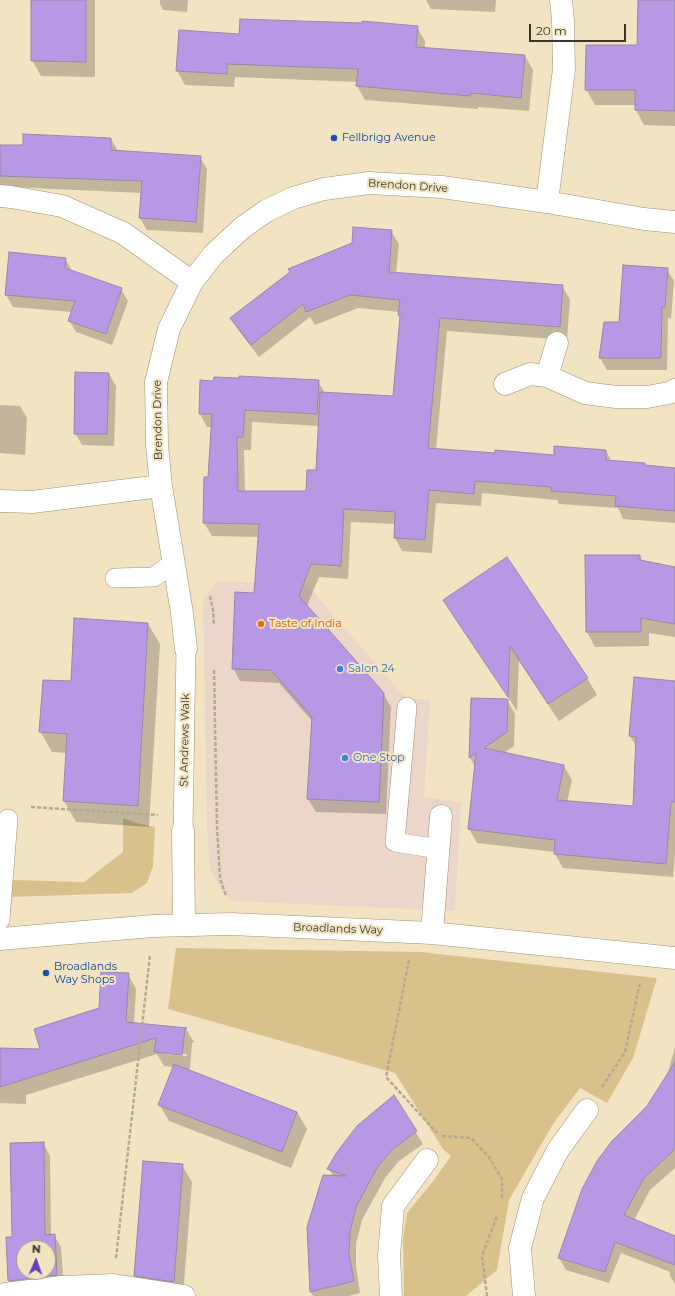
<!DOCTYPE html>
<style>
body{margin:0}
#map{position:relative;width:675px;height:1296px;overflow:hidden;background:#f2e4c2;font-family:Montserrat,sans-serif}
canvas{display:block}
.north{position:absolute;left:16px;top:1240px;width:40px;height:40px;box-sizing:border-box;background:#f2e4c2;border:1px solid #a99e85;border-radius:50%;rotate:2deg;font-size:11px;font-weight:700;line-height:16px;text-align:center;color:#3b3629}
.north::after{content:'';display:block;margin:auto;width:14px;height:18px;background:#6240b8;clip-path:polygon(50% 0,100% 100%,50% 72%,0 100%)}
.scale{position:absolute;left:529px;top:24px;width:97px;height:18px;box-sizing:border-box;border:2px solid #3b3629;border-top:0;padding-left:5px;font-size:12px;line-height:14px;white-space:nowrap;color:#3b3629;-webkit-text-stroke:3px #f2e4c2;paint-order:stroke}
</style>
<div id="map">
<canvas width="675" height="1296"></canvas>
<div class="north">N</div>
<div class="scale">20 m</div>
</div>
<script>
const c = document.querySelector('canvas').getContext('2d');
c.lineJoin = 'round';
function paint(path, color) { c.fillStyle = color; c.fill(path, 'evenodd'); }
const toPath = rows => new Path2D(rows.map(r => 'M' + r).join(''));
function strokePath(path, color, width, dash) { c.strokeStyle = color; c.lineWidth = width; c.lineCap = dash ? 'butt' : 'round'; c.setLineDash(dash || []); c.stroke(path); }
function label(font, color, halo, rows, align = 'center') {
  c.font = font + ' Montserrat,sans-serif'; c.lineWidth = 4; c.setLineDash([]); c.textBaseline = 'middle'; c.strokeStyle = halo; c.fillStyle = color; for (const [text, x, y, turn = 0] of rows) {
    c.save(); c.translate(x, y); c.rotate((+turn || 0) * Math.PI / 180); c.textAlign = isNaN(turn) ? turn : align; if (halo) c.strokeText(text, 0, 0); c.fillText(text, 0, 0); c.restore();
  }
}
const commercial = toPath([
 [217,581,307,585,406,698,430,700,424,797,461,802,455,911,232,901,223,893,210,870,207,827,203,599]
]);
const green = toPath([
 [123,818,136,823,155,827,153,866,147,883,132,893,8,897,11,880,84,882,123,852],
 [176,948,420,952,657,978,633,1058,607,1103,580,1088,553,1124,509,1200,497,1270,466,1296,404,1296,403,1238,407,1213,434,1180,451,1156,443,1149,395,1073,168,1009]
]);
const shadow = toPath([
 [32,0,95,0,95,77,41,76,32,60],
 [160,0,188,0,187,12,163,10,160,4],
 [426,0,496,0,495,12,431,9],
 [639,0,675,0,675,126,644,125,636,110,636,105,595,105,586,89,638,46],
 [417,27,425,41,425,49,525,56,533,70,529,111,478,107,478,109,365,100,357,86,358,82,235,77,234,87,185,85,177,71,240,36],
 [111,139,118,151,200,157,207,169,203,233,147,230,140,218,142,193,10,187,0,188,0,146,24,146],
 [391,231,399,244,396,274,562,286,570,299,567,340,447,331,436,449,495,455,554,456,606,451,612,462,645,464,646,466,675,469,675,523,623,519,618,508,559,504,557,500,482,493,481,506,436,503,432,553,402,551,395,538,396,524,351,522,348,579,319,577,307,606,383,693,391,707,386,814,316,812,308,799,312,721,279,683,240,681,233,668,255,594,259,537,212,536,204,523,209,478,212,427,207,427,200,414,214,382,318,381,325,393,394,397,401,318,400,312,358,308,315,325,310,317,259,357,239,331,231,318],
 [252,422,319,426,316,472,307,492,245,492,244,450,251,450],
 [65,258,72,271,121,289,128,301,112,345,76,332,69,320,72,312,13,307,6,295],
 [667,269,674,281,671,319,668,318,667,370,607,370,600,358,605,323,620,323],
 [109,374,116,386,114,446,82,445,75,433],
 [0,405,20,406,27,418,25,455,0,453],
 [640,556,643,562,675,568,675,637,649,633,649,646,595,647,587,632],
 [444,600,587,678,597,695,559,721,519,661,517,711,454,617],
 [148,624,160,644,149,827,76,822,64,801,67,753,52,752,40,731,72,682],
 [675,682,675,853,673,877,563,868,555,854,555,852,477,843,469,829,476,769,470,758,472,699,507,700,515,714,514,746,504,753,564,766,572,780,567,802,634,807,636,746,630,736],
 [128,974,136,989,134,1024,186,1029,194,1042,192,1043,190,1069,185,1069,297,1112,307,1129,291,1168,169,1121,159,1104,174,1067,164,1066,157,1054,26,1095,26,1104,0,1103,0,1049,42,1050,100,1009],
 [164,1052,187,1054,187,1056,164,1054],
 [675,1047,675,1168,650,1190,634,1220,675,1237,675,1284,670,1276,670,1272,621,1253,609,1283,566,1270,559,1258,647,1107,667,1076],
 [394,1097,423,1144,399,1161,385,1178,362,1220,356,1244,356,1266,360,1293,349,1296,313,1296,311,1292,308,1227,333,1176,329,1169],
 [43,1143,50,1156,51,1235,54,1235,61,1247,64,1287,16,1293,9,1281,13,1238],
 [24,1248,48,1248,48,1272,24,1272],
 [182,1165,192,1182,183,1296,145,1292,135,1275]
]);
const building = toPath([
 [31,0,86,0,86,62,31,61,31,0],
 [638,0,675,0,675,111,635,110,635,90,585,90,586,45,637,45,638,0],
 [240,19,362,23,362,21,418,26,416,47,525,55,521,98,471,93,470,96,356,86,358,69,227,64,227,74,176,71,179,30,239,34,240,19],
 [23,134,111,138,111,150,201,156,196,222,139,218,142,181,0,176,0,145,23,145,23,134],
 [353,227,392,230,389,272,563,285,560,327,440,318,428,448,495,453,495,450,554,455,554,446,606,450,606,460,645,463,645,465,675,468,675,511,615,506,616,496,551,491,551,487,475,481,474,494,429,490,425,540,394,538,395,512,344,509,341,566,311,564,299,596,384,693,379,802,307,799,312,717,271,670,232,669,235,592,254,593,259,524,203,523,204,477,208,477,212,414,199,414,200,380,213,381,214,377,239,378,239,376,319,380,317,414,245,410,243,437,237,437,238,491,306,491,307,470,316,470,320,392,393,396,400,316,398,315,400,300,350,295,306,312,303,304,251,345,230,318,290,272,288,269,352,243,353,227],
 [9,252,66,258,65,268,122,288,106,334,68,321,75,301,5,295,9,252],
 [623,265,668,268,665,307,662,307,661,358,599,358,604,322,619,322,623,265],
 [75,372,109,373,107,434,74,434,75,372],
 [585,555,640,555,640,560,675,567,675,624,641,618,641,632,586,632,585,555],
 [507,557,588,678,548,704,510,646,508,697,443,600,507,557],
 [74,618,148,623,138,806,63,801,67,734,39,732,43,680,71,681,74,618],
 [634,677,675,681,675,802,671,802,666,864,554,854,555,840,468,829,476,753,469,758,471,698,508,699,507,732,484,748,564,765,557,800,633,806,636,737,629,736,634,677],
 [101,972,129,973,126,1022,187,1028,185,1029,182,1055,154,1052,156,1038,0,1087,0,1048,40,1049,34,1029,99,1008,101,972],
 [675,1062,675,1148,671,1153,644,1178,624,1215,675,1236,675,1265,615,1242,605,1272,558,1258,582,1189,597,1161,612,1141,647,1106,675,1062],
 [174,1064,297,1112,282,1152,158,1105,174,1064],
 [394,1095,417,1131,393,1149,378,1166,356,1207,350,1231,349,1254,354,1281,310,1292,307,1227,323,1175,346,1176,327,1169,337,1152,357,1126,394,1095],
 [44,1142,45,1235,55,1234,57,1275,8,1281,6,1237,12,1237,10,1143,44,1142],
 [24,1248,48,1248,48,1272,24,1272,24,1248],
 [143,1161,183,1164,174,1282,134,1276,143,1161]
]);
const path = toPath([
 [210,596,213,610,214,625],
 [214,670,217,827,220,878,226,896],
 [31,807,158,815],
 [409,960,386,1077,437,1133],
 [602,1087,625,1052,640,982],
 [442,1136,471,1138,489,1157,502,1179,502,1199],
 [116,1258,150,955],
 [487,1296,482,1256,497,1216]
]);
const service = toPath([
 [115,578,154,577,173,563],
 [407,707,395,842,438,849],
 [183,831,186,649],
 [0,920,8,819]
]);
const minor = toPath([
 [0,196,11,197,62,206,123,233,192,282],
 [547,202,564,69,563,20,561,0],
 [547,376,557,343],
 [505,384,530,374,547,376,585,393,616,397,647,397,669,393,675,390],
 [0,501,32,502,161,486],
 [186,649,182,613,161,486,157,445,156,382,169,329,192,282,213,255,242,228,266,211,293,198,324,189,369,183,442,187,547,202,644,219,675,222],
 [183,831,184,925],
 [432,933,441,816],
 [0,939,153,926,231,924,432,933,675,958],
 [2,1296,5,1294,62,1287,113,1285,184,1296],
 [391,1296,389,1256,393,1206,427,1160],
 [524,1296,520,1248,533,1198,558,1150,587,1110]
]);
const markers = [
 [334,138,4,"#1a4fb4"],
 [261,624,4,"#e8710a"],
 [340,669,4,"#3f7fe0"],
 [345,758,4,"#3f7fe0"],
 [46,973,4,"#1a4fb4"]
];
const transitNames = [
 ["Fellbrigg Avenue",342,138],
 ["Broadlands",54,967],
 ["Way Shops",54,980]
];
const streetNames = [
 ["Brendon Drive",408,186,4],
 ["Brendon Drive",158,420,-91],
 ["St Andrews Walk",185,740,-89],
 ["Broadlands Way",338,929,2]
];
const foodNames = [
 ["Taste of India",269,624]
];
const shopNames = [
 ["Salon 24",348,669],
 ["One Stop",353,758]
];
paint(commercial, '#ecd6c9');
paint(green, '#d8c18b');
paint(shadow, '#0003');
paint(building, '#b698e5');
strokePath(building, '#9489a8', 1);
strokePath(service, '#9f9172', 20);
strokePath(minor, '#9f9172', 23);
strokePath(path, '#b5aa8f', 2.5, [4, 2]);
strokePath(service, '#fff', 19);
strokePath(minor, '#fff', 22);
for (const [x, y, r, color] of markers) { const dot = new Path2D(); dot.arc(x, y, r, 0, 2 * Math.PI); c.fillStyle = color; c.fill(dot); strokePath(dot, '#f2e4c2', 1.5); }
label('11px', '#164399', '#f2e4c2', transitNames, 'left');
label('11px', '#3b3629', '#f2e4c2', streetNames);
label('11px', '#c56008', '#f2e4c2', foodNames, 'left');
label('11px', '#366cbe', '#f2e4c2', shopNames, 'left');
</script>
